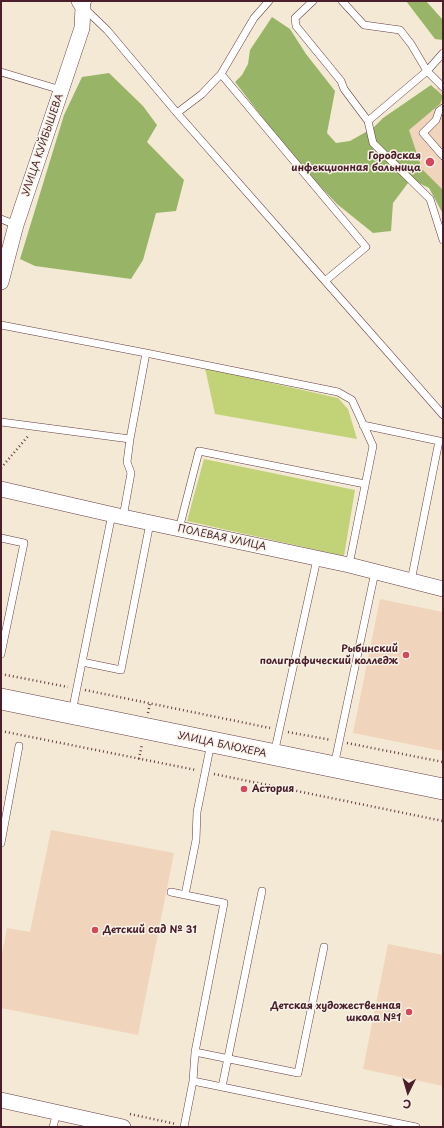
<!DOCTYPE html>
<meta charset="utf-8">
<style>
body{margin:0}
#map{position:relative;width:444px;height:1128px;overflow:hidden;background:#f4e9d5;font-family:"Playpen Sans",sans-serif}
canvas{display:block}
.frame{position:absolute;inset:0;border:2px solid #4a1f2b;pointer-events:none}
.north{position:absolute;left:388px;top:1072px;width:40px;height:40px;-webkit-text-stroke:3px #f7f3e8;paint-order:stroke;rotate:185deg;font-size:11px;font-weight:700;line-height:16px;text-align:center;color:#4a1f2b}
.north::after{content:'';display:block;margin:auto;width:14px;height:18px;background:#4a1f2b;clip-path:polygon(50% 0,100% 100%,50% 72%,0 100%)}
</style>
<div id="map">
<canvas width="444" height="1128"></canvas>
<div class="frame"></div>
<div class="north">С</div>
</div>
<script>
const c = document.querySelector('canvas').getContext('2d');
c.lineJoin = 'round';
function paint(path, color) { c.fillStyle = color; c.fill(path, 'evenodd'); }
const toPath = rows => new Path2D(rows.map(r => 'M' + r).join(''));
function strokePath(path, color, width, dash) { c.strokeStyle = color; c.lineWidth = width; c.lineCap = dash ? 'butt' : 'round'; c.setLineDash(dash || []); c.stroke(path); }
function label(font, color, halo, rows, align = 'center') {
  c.font = font + ' "Playpen Sans",sans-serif'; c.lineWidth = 3; c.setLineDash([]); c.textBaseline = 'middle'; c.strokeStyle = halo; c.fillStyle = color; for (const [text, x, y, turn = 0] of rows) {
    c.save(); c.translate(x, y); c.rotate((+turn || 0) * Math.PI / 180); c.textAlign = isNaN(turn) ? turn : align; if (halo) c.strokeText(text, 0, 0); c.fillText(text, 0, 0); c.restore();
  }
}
const built = toPath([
 [443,83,443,197,389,129],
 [380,599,443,612,443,751,353,733],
 [51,830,174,853,138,1035,1,1008,1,959,7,928,30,932],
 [388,944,443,955,443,1086,363,1069]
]);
const green = toPath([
 [205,368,338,398,348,409,357,439,215,414],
 [204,459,355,490,344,556,187,521]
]);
const forest = toPath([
 [406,1,426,1,443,20,443,40,435,39],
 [272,17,290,29,306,54,335,91,327,133,336,143,350,141,373,128,383,118,431,85,443,96,440,104,409,130,422,169,443,190,443,214,429,188,411,179,393,203,391,231,373,233,337,204,297,162,235,82,242,75,248,64,250,50],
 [109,73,143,106,157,125,147,142,184,180,176,211,156,213,143,260,131,279,35,266,20,259,64,115,82,77]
]);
const path = toPath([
 [1,468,29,435],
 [1,674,68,687],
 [85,690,270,728],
 [148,713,150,703],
 [1,731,196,770],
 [288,732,331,740],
 [347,743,443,762],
 [139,759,142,744],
 [214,774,443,821],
 [130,1114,176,1124]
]);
const lane = toPath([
 [88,1,83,7,107,30,177,113,325,281,366,247,221,74],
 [313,1,295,18,296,26,341,81,344,89,368,121,373,143,430,199,443,240],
 [342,1,364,25,400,30,411,44,427,71,443,53],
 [1,72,61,90],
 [443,108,439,111,436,120,423,133,443,156],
 [177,113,202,94,221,74,254,18,269,1],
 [368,121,427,71,443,87],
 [1,219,16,225],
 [325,281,443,415],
 [1,325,146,353,130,439,127,462,131,473,123,517],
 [146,353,338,392,352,400,373,446,349,565],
 [1,422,130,439],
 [363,425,439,441,411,581],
 [179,529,199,451,365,484],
 [1,538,24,543,1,654],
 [82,662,121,670,150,523],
 [72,712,112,514],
 [274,754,317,559],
 [334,766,375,572],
 [1,843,19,746],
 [171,892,224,903,195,1052,193,1081,184,1127],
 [185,895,196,840,197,812,211,743],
 [195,1052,298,1073,324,947],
 [193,1081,416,1127],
 [222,1087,262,891],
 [53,1127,57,1112]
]);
const street = toPath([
 [1,282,16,225,82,28,83,7,79,1],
 [1,489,123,517,349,565,443,589],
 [1,1100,123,1127]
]);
const secondary = toPath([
 [1,699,443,789]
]);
const markers = [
 [430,162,5,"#d1495b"],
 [406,655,4,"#d1495b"],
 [244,789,4,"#d1495b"],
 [95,930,4,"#d1495b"],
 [409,1012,4,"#d1495b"]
];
const streetNames = [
 ["УЛИЦА КУЙБЫШЕВА",43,145,-71],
 ["ПОЛЕВАЯ УЛИЦА",222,538,12],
 ["УЛИЦА БЛЮХЕРА",222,745,12]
];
const poiNames = [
 ["Городская",421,156],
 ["инфекционная больница",421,168],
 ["Рыбинский",398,649],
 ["полиграфический колледж",398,661],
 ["Астория",252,789,"left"],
 ["Детский сад № 31",103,930,"left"],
 ["Детская художественная",401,1006],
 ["школа №1",401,1018]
];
paint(built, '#f0d5bc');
paint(green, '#c1d376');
paint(forest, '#98b567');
strokePath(lane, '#643d44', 8);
strokePath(street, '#643d44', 16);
strokePath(secondary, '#643d44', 22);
strokePath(path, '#643d44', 2.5, [1, 3]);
strokePath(lane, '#fff', 7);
strokePath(street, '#fff', 15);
strokePath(secondary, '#fff', 21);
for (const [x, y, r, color] of markers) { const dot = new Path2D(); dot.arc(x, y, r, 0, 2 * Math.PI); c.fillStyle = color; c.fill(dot); strokePath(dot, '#f7f3e8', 1.5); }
label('10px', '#4a1f2b', '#f7f3e8', streetNames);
label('bold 10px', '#4a1f2b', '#f7f3e8', poiNames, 'right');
</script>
